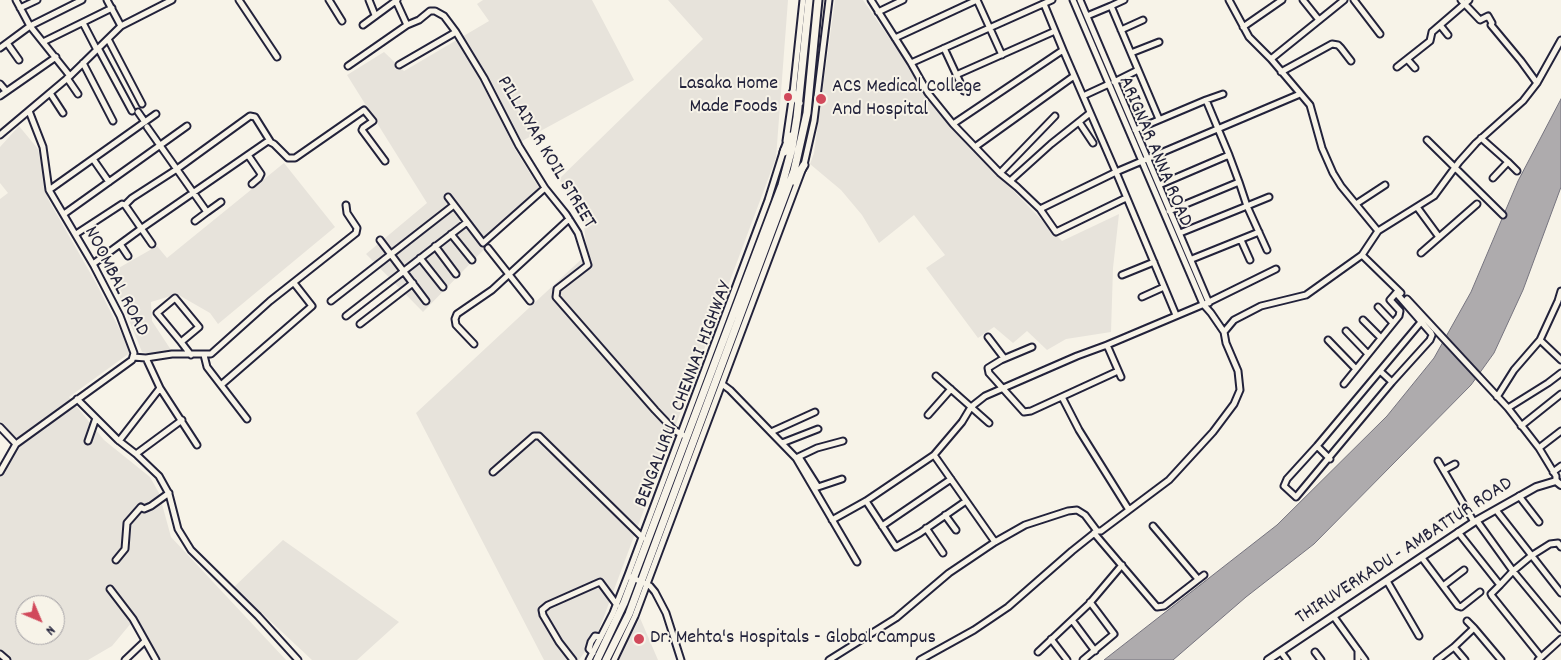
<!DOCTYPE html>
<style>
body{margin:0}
#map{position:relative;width:1561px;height:660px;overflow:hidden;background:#f7f3e8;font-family:Dekko,sans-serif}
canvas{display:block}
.north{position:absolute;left:15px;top:595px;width:50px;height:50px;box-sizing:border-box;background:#f7f3e8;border:1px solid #a29fa3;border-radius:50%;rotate:135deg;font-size:14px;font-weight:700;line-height:20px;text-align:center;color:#22223b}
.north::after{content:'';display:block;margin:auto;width:18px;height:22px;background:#d1495b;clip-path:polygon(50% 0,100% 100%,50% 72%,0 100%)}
</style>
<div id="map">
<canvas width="1561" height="660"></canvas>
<div class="north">N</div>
</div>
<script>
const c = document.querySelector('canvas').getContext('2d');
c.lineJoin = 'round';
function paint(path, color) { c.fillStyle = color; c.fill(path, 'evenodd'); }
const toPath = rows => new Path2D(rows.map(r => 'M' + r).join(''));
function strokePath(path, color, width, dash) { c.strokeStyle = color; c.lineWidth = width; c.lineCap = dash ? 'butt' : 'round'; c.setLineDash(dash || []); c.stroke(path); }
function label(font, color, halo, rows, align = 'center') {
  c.font = font + ' Dekko,sans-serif'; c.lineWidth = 4; c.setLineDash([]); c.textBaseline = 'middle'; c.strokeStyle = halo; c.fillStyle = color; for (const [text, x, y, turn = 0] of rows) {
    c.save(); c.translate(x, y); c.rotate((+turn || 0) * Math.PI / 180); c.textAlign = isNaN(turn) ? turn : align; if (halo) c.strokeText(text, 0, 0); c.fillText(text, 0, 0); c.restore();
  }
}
const built = toPath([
 [483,0,592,0,634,80,513,146,541,191,423,312,366,254,427,203,347,75,384,52,404,71,489,21,477,4],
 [668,0,788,0,776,158,597,635,579,660,544,660,416,413,587,254,583,216,559,179,703,39],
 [835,0,863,0,948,123,1062,241,1119,214,1113,268,1111,332,1066,339,1047,350,1027,331,1013,343,994,327,978,338,926,268,945,255,914,215,879,243,862,215,841,190,810,164,814,153],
 [19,126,38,149,48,199,96,283,131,352,69,397,104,440,150,477,159,493,171,537,286,660,157,660,132,622,112,646,88,660,10,660,0,652,0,478,22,444,0,421,0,199,8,193,0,183,0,147],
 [25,605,55,605,55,635,25,635],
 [284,163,335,227,218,324,210,313,177,294,151,302,152,321,171,350,165,357,142,352,110,273,157,246,167,258],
 [283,540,399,622,357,660,312,660,234,587],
 [640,618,658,660,617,660]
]);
const water = toPath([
 [1561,99,1561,187,1523,290,1494,353,1471,385,1314,544,1246,597,1173,660,1104,660,1277,525,1387,416,1434,358,1471,292,1518,181,1561,99]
]);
const minor = toPath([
 [16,0,30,26,70,76],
 [107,0,121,26],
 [239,0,277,57],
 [329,0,342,21],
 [369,0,375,15],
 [871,0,911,63,1052,0],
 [977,0,1002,55],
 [1073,0,1203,304,1211,313,1224,332],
 [1080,0,1209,303],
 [1124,0,1111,6,1159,119],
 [1229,0,1249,37,1271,59,1310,105,1322,148,1333,173,1341,186,1378,231],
 [1303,0,1319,20],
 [1354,0,1380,34],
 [1461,0,1480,20,1488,16,1492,23,1491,25,1521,61,1537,83],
 [396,1,407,25,419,20,430,11,435,11,444,16,456,32,484,78,519,146,545,188,566,214,578,233,588,265,557,289,556,297,655,410,674,430,683,435],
 [20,8,37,0],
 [878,12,903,0],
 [1087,16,1111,6],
 [83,23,97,50],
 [363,25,397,0],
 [1440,25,1448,35],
 [1243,27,1282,0],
 [1121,30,1143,20],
 [895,38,977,0],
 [108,39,142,104],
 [43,42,112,8],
 [7,43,19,60],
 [0,48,30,26,82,0],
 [98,48,132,111],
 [944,48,964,91],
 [1063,50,1116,172,1300,94],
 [1131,53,1159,42],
 [1271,59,1344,0],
 [1407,59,1415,68],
 [83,63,113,121],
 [911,63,928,93,953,124,1063,50,1044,4],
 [399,65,456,32],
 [348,66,407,25],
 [1397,67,1430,41,1432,32,1469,0],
 [1281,72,1332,44,1338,45,1341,48,1351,61],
 [956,75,1055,31],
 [67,78,78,94],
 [1114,82,1138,70],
 [0,84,6,91],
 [50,93,63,113],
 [0,96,56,57],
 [1083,96,1109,84],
 [1206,100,1223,94],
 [138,112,145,122],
 [1079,122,1093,143],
 [953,124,1000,173,1017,187,1040,209,1056,232,1126,198],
 [147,127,207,212,221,202],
 [1135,130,1206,100,1229,155,1159,185],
 [0,135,70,76,121,26,172,0],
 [1481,138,1508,162,1493,178],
 [1427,140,1503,215],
 [786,141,793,93,803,0],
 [975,147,1074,76],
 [248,155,261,174,259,178,252,184],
 [1229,155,1239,182],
 [93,159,109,182],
 [1508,162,1517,171],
 [1000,173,1055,116],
 [1010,181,1051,144,1090,113],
 [49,190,156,114],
 [448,197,483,243,545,188],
 [1356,204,1385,185],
 [1417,207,1439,237],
 [1040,209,1116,172,1176,315],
 [1169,211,1239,182,1247,206,1180,233],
 [64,214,187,126],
 [195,221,207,212],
 [76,234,122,204,125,205],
 [451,234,472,260],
 [380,240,426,301],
 [1241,240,1250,260],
 [120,244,128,256],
 [152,244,125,205,132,198,177,169,250,116,255,117,270,141],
 [435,246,456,274],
 [488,248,530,301],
 [1267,250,1247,206,1269,197],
 [1421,253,1477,204],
 [1362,255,1401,293],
 [420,258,443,287],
 [1192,259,1259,232],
 [93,264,142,228,268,141,274,144,288,158,295,158,364,110,373,121,363,128,362,130,385,161],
 [1122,275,1154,262],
 [1398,291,1397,294,1431,333,1432,335,1430,340,1392,382,1296,497,1284,486,1287,479,1317,446,1421,322],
 [1142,297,1164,287],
 [1407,299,1508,408,1539,448,1556,476,1556,481],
 [331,301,454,205],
 [1378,307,1393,323],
 [346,316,467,222],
 [1363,320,1381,338],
 [360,324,413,283],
 [1346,331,1368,354],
 [988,337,1004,358],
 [1328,340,1356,369],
 [1540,340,1561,360],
 [181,342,157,313,175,298,199,327,181,342,191,355],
 [474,344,456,325,455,319,457,314,492,290,569,219],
 [1107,345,1121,377],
 [1032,347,1001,360,988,368,989,373,1024,412,1031,411,1118,371],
 [204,355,207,367,247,419],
 [133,357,146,358,172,354,211,354,270,301,356,233,357,228,347,213,346,205],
 [146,358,160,388,197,445],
 [1380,371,1392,382],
 [936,376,989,423],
 [722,384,730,390,796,458,857,562],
 [1344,384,1399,316,1400,311,1390,300,1397,292],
 [221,385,312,306,294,283],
 [1062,397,1079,430,1129,510],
 [1497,397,1514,370,1540,340,1558,301,1561,291],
 [77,399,118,440,136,454,159,476,169,494,178,529,191,550,258,616,298,660],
 [1508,408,1548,383,1561,373],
 [928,415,951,389],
 [1521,426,1561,394],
 [0,427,16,444,0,472],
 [771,432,815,412],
 [88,441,96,418],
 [119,441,160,388],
 [782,443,818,429],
 [16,444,132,360,134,353,120,316,94,266,49,190,43,147,29,111],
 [1317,446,1330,459],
 [1539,448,1561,431],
 [136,454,182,420],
 [934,455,995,542],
 [799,457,818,487,842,479],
 [796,458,817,448,843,441],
 [1438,461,1474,522],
 [1444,470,1455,464],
 [493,472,534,436,539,436,643,538],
 [1553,472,1561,466],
 [1519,496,1539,522],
 [866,501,896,547,920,533,966,501],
 [1496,510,1561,593],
 [945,515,956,530],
 [832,520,866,501,934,455,962,422,971,407,985,396,1077,356,1107,345,1209,302,1276,269],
 [1477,521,1513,571,1561,629],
 [882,526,951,479],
 [1153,526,1198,579],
 [926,528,943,553],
 [1458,532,1500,585,1491,594,1492,596,1541,657],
 [1094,533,1157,607,1164,606,1204,575],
 [1422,558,1458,606,1461,607,1480,592],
 [116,560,125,549,127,523,141,507,144,509,151,506,169,493],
 [631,577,650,586,655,592,666,613,681,660],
 [1387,581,1419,636],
 [1500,585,1513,571,1531,556,1550,544,1558,543,1561,547],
 [1443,586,1464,570],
 [110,589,133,619,156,660],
 [1334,617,1365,660],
 [1072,620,1095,651],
 [1474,628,1501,660],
 [1051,639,1067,660],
 [1358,650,1358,660],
 [1038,652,1089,604,1122,565],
 [1281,652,1287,660],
 [1315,652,1321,660],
 [593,653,589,649,591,642,595,636,601,637],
 [0,654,7,660],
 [125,660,145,641],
 [573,660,559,642,543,615,542,610,548,605,600,582,617,605],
 [589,660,613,613,628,575,768,200,784,149],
 [614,660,635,616,804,165,814,121,829,0],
 [829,660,896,618,949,573,995,542,1025,525,1068,511,1077,510,1085,515,1097,531,1101,531,1169,480,1213,432,1234,404,1240,390,1238,371,1226,343,1224,332,1234,320,1261,306,1306,295,1362,255,1378,231,1434,196,1459,162,1476,143,1523,101,1537,83,1561,40],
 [920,660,974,630,1008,607,1072,551,1097,531],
 [1083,660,1114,634,1090,602],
 [1437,660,1454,647],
 [1465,660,1454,647,1474,628,1467,621],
 [1538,660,1561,639]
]);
const major = toPath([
 [1268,660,1474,522,1536,487,1556,481,1561,485]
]);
const highway = toPath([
 [793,93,799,103],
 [784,152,790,136],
 [794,181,804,165],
 [597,660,624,603,782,185,792,148,797,117,809,0],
 [606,660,629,614,794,171,807,113,818,0]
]);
const markers = [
 [788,97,5,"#d1495b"],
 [821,99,6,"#d1495b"],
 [639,639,6,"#d1495b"]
];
const poiNames = [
 ["Lasaka Home",778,85,"right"],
 ["Made Foods",778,108,"right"],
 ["ACS Medical College",832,88],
 ["And Hospital",832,111],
 ["Dr. Mehta's Hospitals - Global Campus",650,639]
];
const streetNames = [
 ["ARIGNAR ANNA ROAD",1154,152,67],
 ["PILLAIYAR KOIL STREET",545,153,59],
 ["NOOMBAL ROAD",115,282,63],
 ["BENGALURU - CHENNAI HIGHWAY",685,395,-69],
 ["THIRUVERKADU - AMBATTUR ROAD",1405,552,-33]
];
paint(built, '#e7e3db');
paint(water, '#aeabad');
strokePath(water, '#76747f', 1);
strokePath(minor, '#22223b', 9);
strokePath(major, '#22223b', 10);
strokePath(highway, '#22223b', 11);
strokePath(minor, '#f7f3e8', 5);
strokePath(major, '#f7f3e8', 6);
strokePath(highway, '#f7f3e8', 7);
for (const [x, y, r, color] of markers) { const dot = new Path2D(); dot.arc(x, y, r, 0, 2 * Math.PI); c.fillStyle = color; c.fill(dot); strokePath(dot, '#f7f3e8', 2); }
label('20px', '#22223b', '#f7f3e8', poiNames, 'left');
label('20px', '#22223b', '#f7f3e8', streetNames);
</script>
